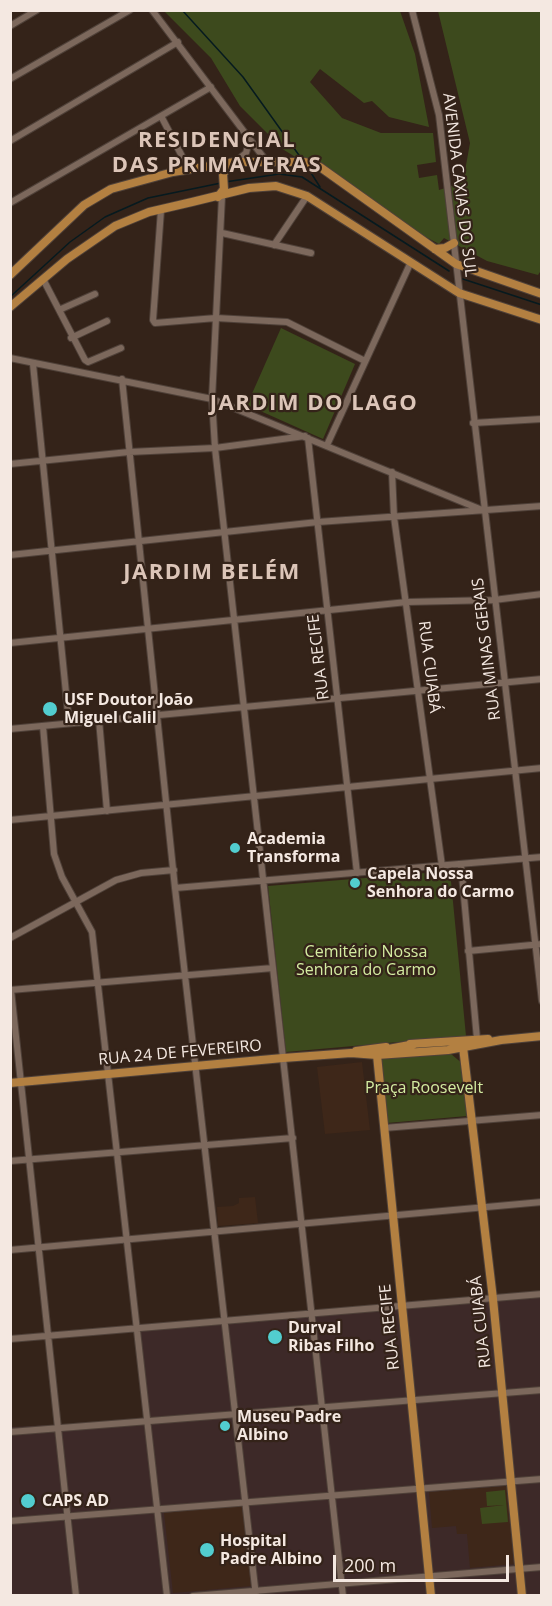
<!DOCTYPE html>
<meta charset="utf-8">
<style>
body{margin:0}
#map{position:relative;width:552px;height:1606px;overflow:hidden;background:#342319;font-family:"Open Sans",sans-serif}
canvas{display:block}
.frame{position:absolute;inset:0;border:12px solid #f4e8e1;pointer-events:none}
.scale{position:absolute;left:333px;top:1555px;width:176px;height:27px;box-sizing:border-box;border:3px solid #f4e8e1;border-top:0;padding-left:8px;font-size:18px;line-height:21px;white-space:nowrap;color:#f4e8e1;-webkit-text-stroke:4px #342319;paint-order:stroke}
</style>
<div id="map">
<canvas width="552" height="1606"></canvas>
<div class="frame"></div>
<div class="scale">200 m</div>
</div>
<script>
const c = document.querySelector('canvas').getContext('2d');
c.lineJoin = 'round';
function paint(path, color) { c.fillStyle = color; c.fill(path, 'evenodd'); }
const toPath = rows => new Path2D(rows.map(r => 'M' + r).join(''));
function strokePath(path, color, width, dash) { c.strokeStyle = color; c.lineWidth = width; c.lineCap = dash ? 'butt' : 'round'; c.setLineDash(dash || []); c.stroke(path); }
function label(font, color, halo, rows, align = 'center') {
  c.font = font + ' "Open Sans",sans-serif'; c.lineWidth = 4.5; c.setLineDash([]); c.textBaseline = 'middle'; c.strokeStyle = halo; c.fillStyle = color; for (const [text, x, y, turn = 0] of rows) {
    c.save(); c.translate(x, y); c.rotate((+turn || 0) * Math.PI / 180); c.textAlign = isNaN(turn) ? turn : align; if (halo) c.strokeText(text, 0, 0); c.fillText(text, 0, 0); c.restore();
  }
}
const commercial = toPath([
 [541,1292,541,1595,11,1596,11,1427,146,1420,136,1325]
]);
const built = toPath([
 [362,1062,370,1130,325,1134,317,1067],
 [255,1197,258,1223,218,1226,217,1207,233,1206,239,1203,239,1198],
 [507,1486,514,1564,470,1568,467,1534,457,1534,456,1526,432,1528,429,1492],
 [242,1505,251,1586,173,1593,164,1513]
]);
const green = toPath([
 [164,11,400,11,415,54,429,127,389,117,372,101,364,103,320,69,310,82,342,118,381,133,433,133,436,162,417,165,419,178,437,175,439,190,463,182,470,143,438,11,541,11,542,269,538,275,487,261,444,238,439,244,409,228,314,160,297,158,284,150,240,106,211,58],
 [281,328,355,364,323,439,247,405],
 [450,871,466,1036,286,1052,268,886],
 [451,1054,463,1064,467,1116,387,1123,380,1058],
 [505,1490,508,1522,482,1524,480,1508,504,1505,487,1506,486,1492]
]);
const stream = toPath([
 [182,10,243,77,301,158],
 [306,165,320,187],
 [225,182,279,174,302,177,449,271],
 [463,279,542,305],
 [10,297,70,242,105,217,148,198,221,183]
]);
const minor = toPath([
 [152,10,267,162],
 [412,10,439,115,542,1001],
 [10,26,37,10],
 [10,79,130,10],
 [161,116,183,158,193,169],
 [10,141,178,42],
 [235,162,246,153,249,142],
 [222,196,212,399,215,448,343,1596],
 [10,203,211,87],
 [161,210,153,320,155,323,216,318,287,322,365,361],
 [222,233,311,253],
 [274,245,307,196],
 [43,279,85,360,88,362,121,348],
 [59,310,95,294],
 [71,338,107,321],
 [10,358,212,399,482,510],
 [33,364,69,723],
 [122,379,175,888,256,1596],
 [473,423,542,419],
 [308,438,357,873],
 [327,445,410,264],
 [10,464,129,452,215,448,305,436],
 [392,472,394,517,442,866],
 [10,555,318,522,542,506],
 [10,643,407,602,494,600,542,594],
 [99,720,107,811],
 [43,726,54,854,62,877,92,932,167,1596],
 [10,729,542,679],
 [10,820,542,768],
 [461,864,477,1039],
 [175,888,542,857],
 [10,938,116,880,141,873,174,870],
 [468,951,542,944],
 [10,990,273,968],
 [11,990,76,1596],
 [384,1128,542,1115],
 [10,1161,293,1138],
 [10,1250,542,1202],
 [10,1339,542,1294],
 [10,1432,542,1390],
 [10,1521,542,1479],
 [193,1596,542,1567]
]);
const major = toPath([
 [218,197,224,189,223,174,230,163],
 [435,249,445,248,454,243],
 [10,275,84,205,111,189,173,172,235,162,305,162,320,167,456,264,542,294],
 [10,307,67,259,115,226,149,212,192,202,249,188,276,186,307,196,459,293,542,320],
 [410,1044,488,1039],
 [415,1044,383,1050,377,1055,431,1596],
 [463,1047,493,1299,522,1596],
 [356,1051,386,1047],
 [10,1083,283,1058,351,1053,377,1055,448,1050,501,1040,542,1036]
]);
const markers = [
 [50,709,8,"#52cdcf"],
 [235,848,6,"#52cdcf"],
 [355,883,6,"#52cdcf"],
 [275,1337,8,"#52cdcf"],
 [225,1426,6,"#52cdcf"],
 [28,1501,8,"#52cdcf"],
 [207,1550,8,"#52cdcf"]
];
const streetNames = [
 ["AVENIDA CAXIAS DO SUL",459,185,83],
 ["RUA MINAS GERAIS",487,649,-97],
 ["RUA RECIFE",319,657,-97],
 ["RUA CUIABÁ",429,667,83],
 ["RUA 24 DE FEVEREIRO",180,1053,-5],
 ["RUA CUIABÁ",481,1322,-96],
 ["RUA RECIFE",390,1327,-96]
];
const poiNames = [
 ["USF Doutor João",64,700],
 ["Miguel Calil",64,718],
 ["Academia",247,839],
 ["Transforma",247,857],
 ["Capela Nossa",367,874],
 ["Senhora do Carmo",367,892],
 ["Durval",288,1328],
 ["Ribas Filho",288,1346],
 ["Museu Padre",237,1417],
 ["Albino",237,1435],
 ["CAPS AD",42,1501],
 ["Hospital",220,1541],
 ["Padre Albino",220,1559]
];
const parkNames = [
 ["Cemitério Nossa",366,952],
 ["Senhora do Carmo",366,970],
 ["Praça Roosevelt",424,1088]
];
const districtNames = [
 ["RESIDENCIAL",217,141],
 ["DAS PRIMAVERAS",217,166],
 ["JARDIM DO LAGO",314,404],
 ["JARDIM BELÉM",212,573]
];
paint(commercial, '#3d2928');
paint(built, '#3e2719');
paint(green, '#3d4a1d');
strokePath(stream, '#061a1f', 1.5);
strokePath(minor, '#4f4139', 8);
strokePath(major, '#4f4139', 10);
strokePath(minor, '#7c685c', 6);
strokePath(major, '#b38041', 8);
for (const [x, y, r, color] of markers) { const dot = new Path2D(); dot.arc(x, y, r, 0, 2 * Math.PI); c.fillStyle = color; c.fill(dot); strokePath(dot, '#342319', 2); }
label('16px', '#f4e8e1', '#342319', streetNames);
label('bold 16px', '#f4e8e1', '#342319', poiNames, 'left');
label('16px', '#d4eca1', '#342319', parkNames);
c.letterSpacing = '1.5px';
label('bold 22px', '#dcc5b8', '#342319', districtNames);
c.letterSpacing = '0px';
</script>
